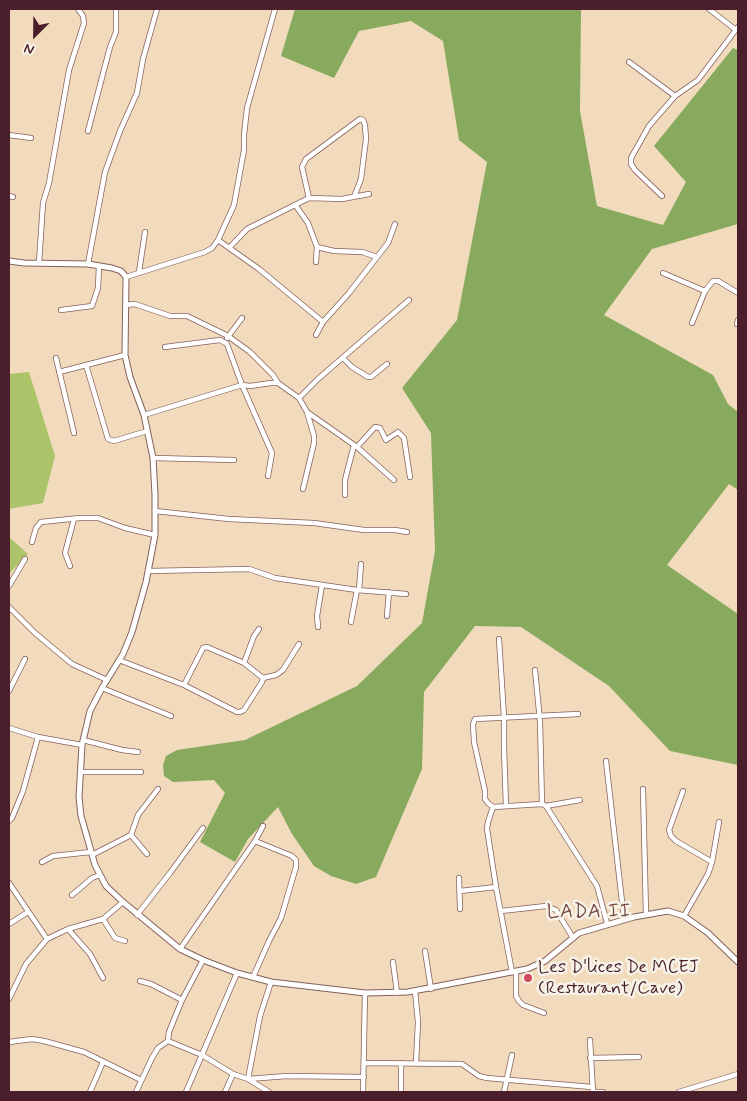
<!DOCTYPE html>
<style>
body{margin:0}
#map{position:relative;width:747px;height:1101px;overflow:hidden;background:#f2dbbc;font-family:Mynerve,sans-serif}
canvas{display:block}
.frame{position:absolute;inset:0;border:10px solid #4a1f2b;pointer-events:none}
.north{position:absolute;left:10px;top:10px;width:50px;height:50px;-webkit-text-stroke:4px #f7f3e8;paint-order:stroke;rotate:203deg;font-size:14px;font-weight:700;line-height:20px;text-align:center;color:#4a1f2b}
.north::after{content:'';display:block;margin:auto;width:18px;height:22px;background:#4a1f2b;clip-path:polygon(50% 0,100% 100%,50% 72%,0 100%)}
</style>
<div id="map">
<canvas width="747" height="1101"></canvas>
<div class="frame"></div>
<div class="north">N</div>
</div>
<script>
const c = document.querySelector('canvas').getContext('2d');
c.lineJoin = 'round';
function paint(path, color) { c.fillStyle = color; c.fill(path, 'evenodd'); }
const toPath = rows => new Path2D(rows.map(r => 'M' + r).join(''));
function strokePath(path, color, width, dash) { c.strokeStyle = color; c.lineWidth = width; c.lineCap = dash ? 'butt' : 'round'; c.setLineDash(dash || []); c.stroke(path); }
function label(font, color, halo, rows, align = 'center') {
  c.font = font + ' Mynerve,sans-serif'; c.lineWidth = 5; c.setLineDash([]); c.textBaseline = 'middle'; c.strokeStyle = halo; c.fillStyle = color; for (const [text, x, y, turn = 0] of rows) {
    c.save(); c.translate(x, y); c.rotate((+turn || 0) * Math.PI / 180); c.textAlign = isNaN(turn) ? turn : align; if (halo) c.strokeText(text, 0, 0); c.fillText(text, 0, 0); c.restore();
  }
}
const green = toPath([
 [29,372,55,456,43,503,9,509,9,374],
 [9,537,28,554,9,574]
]);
const forest = toPath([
 [295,9,581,9,580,111,597,206,663,225,686,182,654,146,733,48,738,50,738,224,652,249,604,315,713,375,728,404,738,412,738,490,729,484,667,565,738,614,738,765,670,751,609,686,521,627,475,626,424,692,422,769,376,877,356,884,331,876,314,866,292,834,278,807,248,839,235,862,200,842,225,793,214,780,173,782,164,776,163,765,166,756,177,750,245,740,357,686,422,623,435,551,431,433,402,388,457,320,487,162,459,140,443,41,411,21,359,31,334,78,281,56]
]);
const minor = toPath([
 [709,9,736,30],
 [629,62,675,96],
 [88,131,110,47,116,32,116,9],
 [9,135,31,138],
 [9,196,13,197],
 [662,196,635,170,631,164,631,158,649,126,675,96,698,80,738,27],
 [309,198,302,167,306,159,360,119,363,120,365,125,366,139,361,179,354,197],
 [296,206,308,223,317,247,316,262],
 [218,240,259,269,323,322],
 [230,247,247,229,309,198,342,199,369,194],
 [317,247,334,251,362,252,377,257],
 [39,263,43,203,49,183,69,70,84,23,83,16,78,9],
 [88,264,105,172,120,131,137,93,143,59,157,9],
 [139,272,145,232],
 [663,273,705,291],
 [126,277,205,252,212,248,218,240,234,205,244,150,244,135,247,108,275,9],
 [125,305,135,304,170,316,187,316,228,336,250,352,273,375,278,383],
 [61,310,92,306,98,288,99,266],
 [692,323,705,291,713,281,718,281,738,293],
 [737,324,738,320],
 [316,335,323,322,349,293,388,243,395,224],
 [227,338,242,318],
 [165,347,220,340,227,344,242,385,272,453,268,476],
 [56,358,74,433],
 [343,358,352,367,368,377,371,377,387,364],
 [86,365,108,439,114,441,147,431],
 [59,372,125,355],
 [299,398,318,379,409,300],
 [307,412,357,447,394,480],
 [144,415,242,385,250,386,271,383,278,383,299,398,307,412,314,436,314,443,303,489],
 [357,447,375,427,380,428,386,440,398,432,404,438,410,477],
 [153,458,234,460],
 [345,495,345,480,354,445],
 [155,511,229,519,314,523,364,530,395,530,407,532],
 [32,542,36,528,41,522,80,518,98,518,125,528,155,535],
 [70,566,65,553,74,519],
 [148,571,249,569,275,578,357,590,406,594],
 [9,586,25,559],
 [359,590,361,564],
 [9,607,35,633,72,664,107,680],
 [387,616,389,592],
 [351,622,357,590],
 [318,627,317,616,322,585],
 [499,639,504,717,504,748,506,806],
 [119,660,184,685,237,712,240,712,244,710,262,682,263,678],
 [244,663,254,636,259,629],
 [535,670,540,721,542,804],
 [263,678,276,675,283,670,299,644],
 [184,685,203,648,207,647,244,663,263,678],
 [102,688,171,716],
 [9,691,25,659],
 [578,714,475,719,473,724,474,742,485,791,485,799,488,803,493,807,542,804,546,806,597,886,607,923],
 [9,728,38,737,82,745],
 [83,740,122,750,138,752],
 [606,761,624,919],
 [80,772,141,772],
 [643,789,646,914],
 [683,791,669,830,671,836,676,841,712,862],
 [546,806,580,800],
 [493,807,488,822,487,829,496,887,512,972],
 [9,821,12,818,23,791,38,737],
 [131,835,147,854],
 [92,855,131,835,138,815,158,789],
 [42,862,53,856,91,852],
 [459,878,460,909],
 [9,883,47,939],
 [460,891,496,887],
 [72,895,92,878,100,875],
 [501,911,546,906,556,910,573,938],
 [137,915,170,873,203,828],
 [684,916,708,874,712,862,719,822],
 [103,919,115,938,125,941],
 [9,924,28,912],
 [68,929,90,954,103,978],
 [180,949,255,841,263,826],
 [425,951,431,989],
 [393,962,397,993],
 [516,972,516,996,519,1001,523,1005,544,1013],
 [253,977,269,941,281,918,296,867,296,860,292,856,255,841],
 [140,981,151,984,182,1000],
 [415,991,418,1022,416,1063],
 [9,999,26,964,47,939,68,929,103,919,123,902],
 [590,1040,593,1092],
 [168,1041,202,1055,233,1074,248,1079,287,1076,364,1077],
 [9,1042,32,1039,44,1041,84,1052,141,1080],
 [590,1058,639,1057],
 [364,1063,462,1064,479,1076,487,1078,592,1087],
 [90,1092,103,1062],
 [136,1092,152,1058,158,1048,168,1041,169,1032,182,1000,203,960],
 [186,1092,237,973],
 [225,1092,233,1074],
 [269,1092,248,1079,260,1016,271,982],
 [363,1092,365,993],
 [401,1092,401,1063],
 [504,1092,512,1055],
 [593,1092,603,1092],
 [679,1092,738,1074]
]);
const tertiary = toPath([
 [9,261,24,263,88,264,112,268,121,271,126,277,125,355,130,377,144,415,153,458,155,495,155,535,146,582,132,632,123,654,102,688,90,711,82,745,79,797,81,816,95,865,106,886,123,902,180,949,203,960,237,973,271,982,365,993,408,992,527,969,545,961,579,933,634,917,668,911,684,916,708,933,738,962]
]);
const markers = [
 [528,978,5,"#d1495b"]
];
const poiNames = [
 ["Les D'lices De MCEJ",538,968],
 ["(Restaurant/Cave)",538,989]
];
const quarterNames = [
 ["LADA II",589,913]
];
paint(green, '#abc46a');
paint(forest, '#88aa5e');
strokePath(minor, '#85615e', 6);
strokePath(tertiary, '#85615e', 7);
strokePath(minor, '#fff', 4.5);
strokePath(tertiary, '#fff', 5);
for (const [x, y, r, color] of markers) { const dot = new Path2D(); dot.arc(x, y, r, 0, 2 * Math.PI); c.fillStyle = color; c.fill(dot); strokePath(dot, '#f7f3e8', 2); }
label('18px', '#4a1f2b', '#f7f3e8', poiNames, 'left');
c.letterSpacing = '1px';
label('20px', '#794b44', '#f7f3e8', quarterNames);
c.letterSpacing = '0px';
</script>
